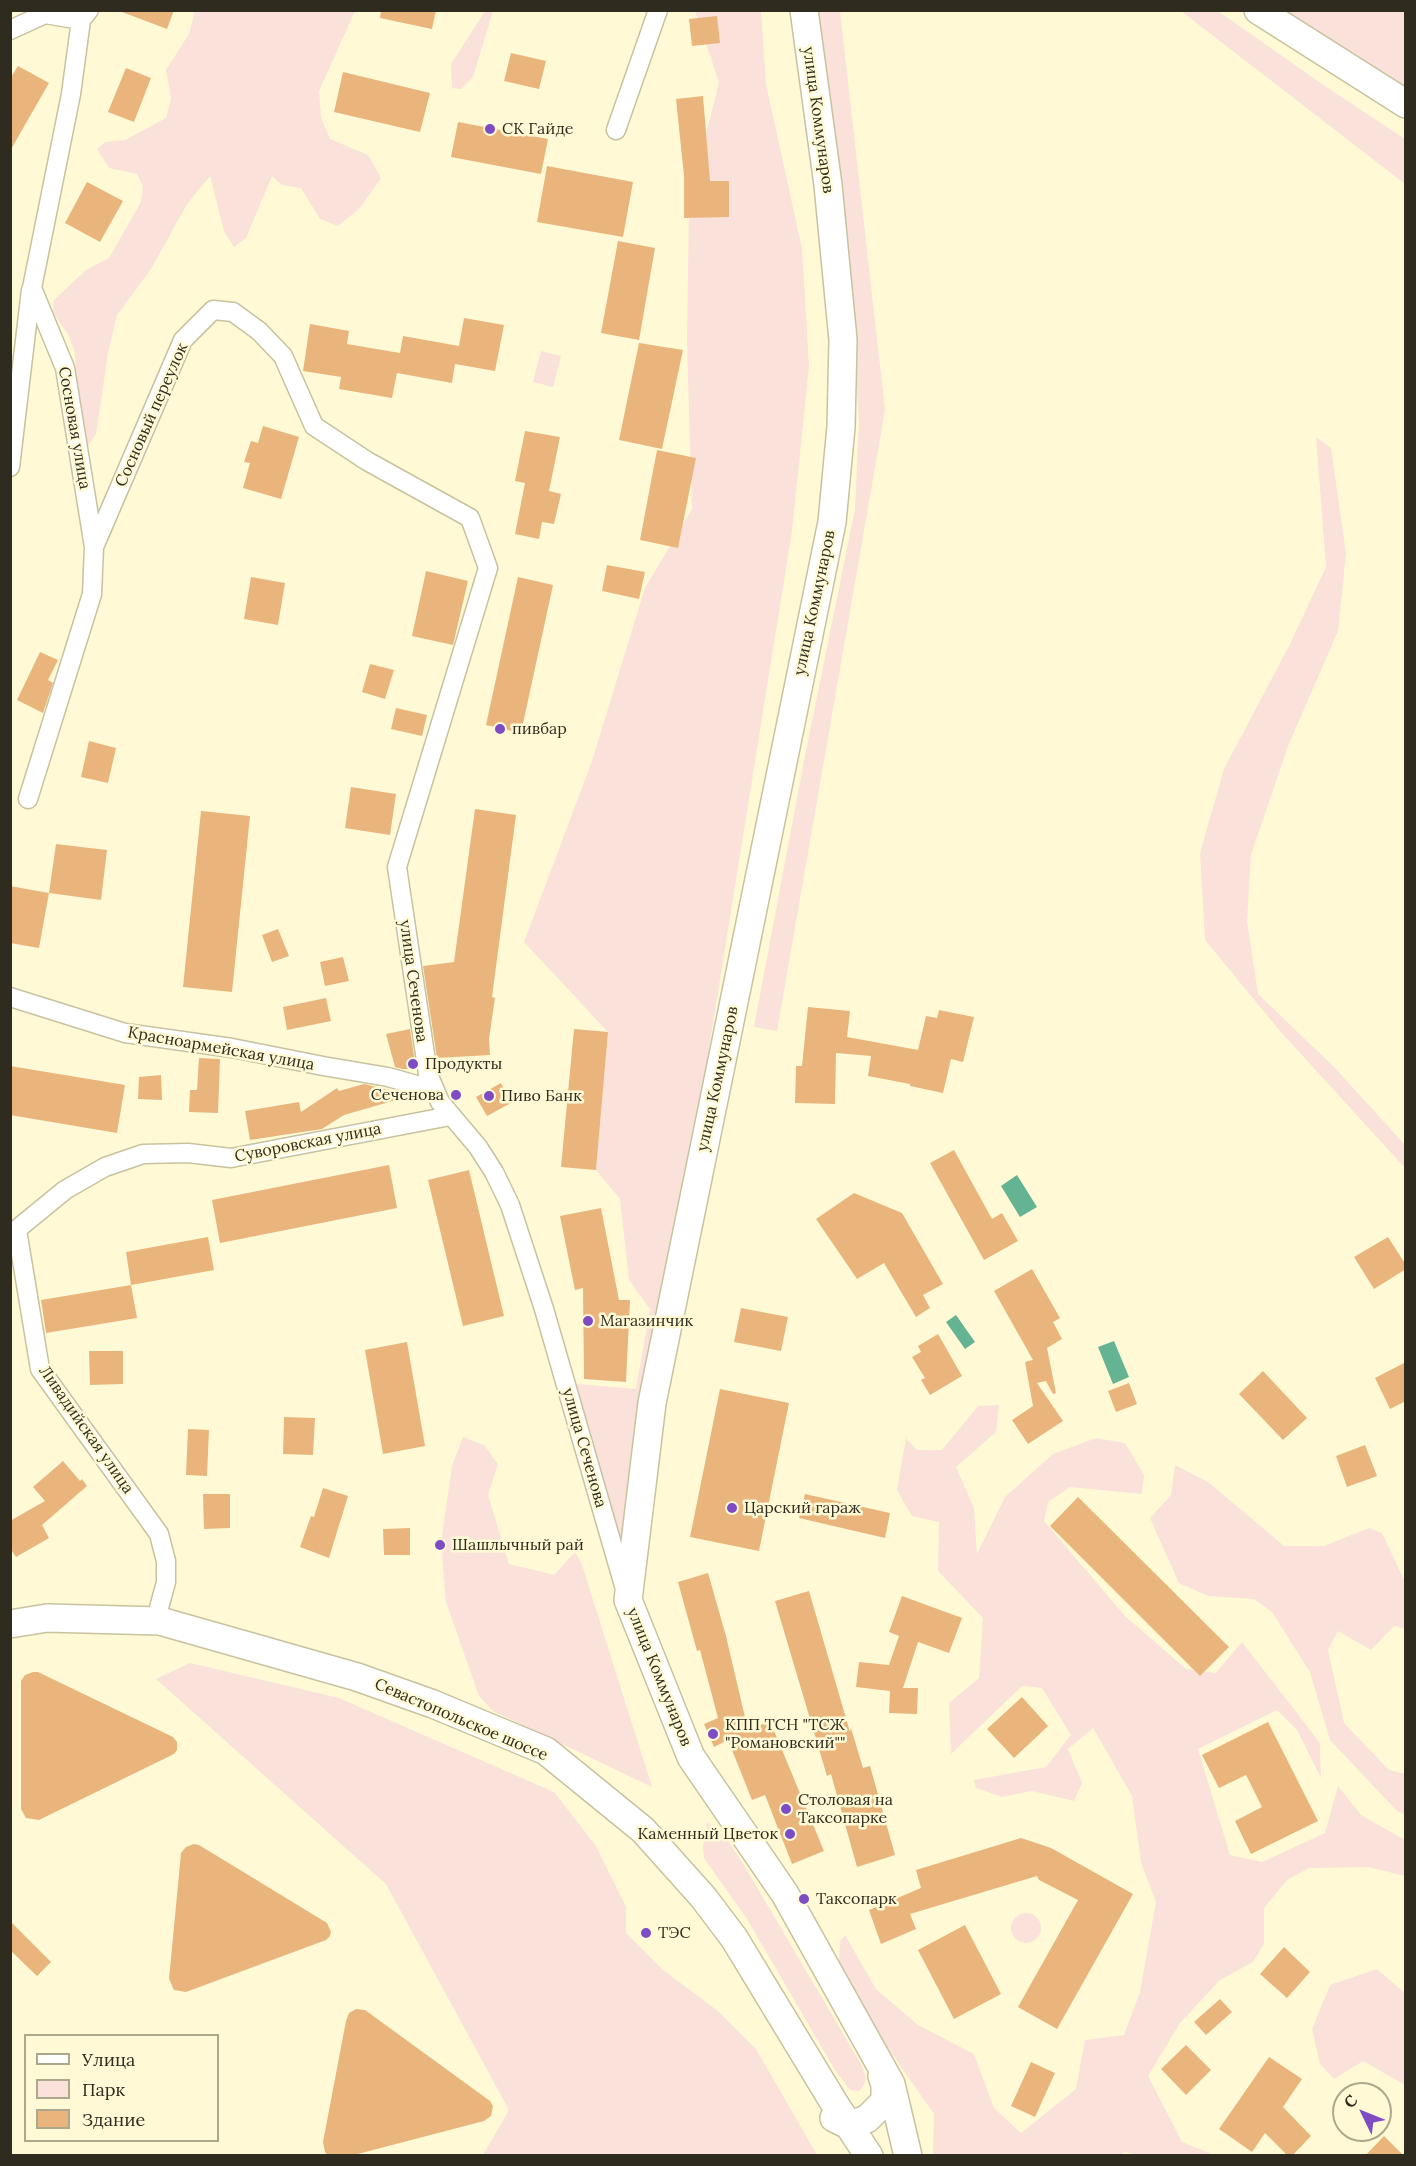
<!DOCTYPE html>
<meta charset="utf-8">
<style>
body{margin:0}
#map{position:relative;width:1416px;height:2166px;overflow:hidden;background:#fffad5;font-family:Lora,serif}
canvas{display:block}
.frame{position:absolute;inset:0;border:12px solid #2f2c1f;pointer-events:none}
.legend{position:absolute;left:24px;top:2034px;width:195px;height:108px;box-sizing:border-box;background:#fffad5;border:2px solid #aca88c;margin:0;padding:8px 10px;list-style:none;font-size:18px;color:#2f2c1f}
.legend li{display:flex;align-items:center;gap:12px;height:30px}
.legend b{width:30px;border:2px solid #aca88c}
.north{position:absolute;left:1332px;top:2082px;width:60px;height:60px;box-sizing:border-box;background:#fffad5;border:2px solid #aca88c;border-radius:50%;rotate:313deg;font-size:16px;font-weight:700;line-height:24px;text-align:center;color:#2f2c1f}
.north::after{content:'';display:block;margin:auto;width:21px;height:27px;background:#7d4bc3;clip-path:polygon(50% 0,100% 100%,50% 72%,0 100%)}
</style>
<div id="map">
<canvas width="1416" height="2166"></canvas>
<div class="frame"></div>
<ul class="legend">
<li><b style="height:8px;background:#fff"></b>Улица</li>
<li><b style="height:16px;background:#fae1da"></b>Парк</li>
<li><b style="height:16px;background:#e9b57d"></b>Здание</li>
</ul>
<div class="north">С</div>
</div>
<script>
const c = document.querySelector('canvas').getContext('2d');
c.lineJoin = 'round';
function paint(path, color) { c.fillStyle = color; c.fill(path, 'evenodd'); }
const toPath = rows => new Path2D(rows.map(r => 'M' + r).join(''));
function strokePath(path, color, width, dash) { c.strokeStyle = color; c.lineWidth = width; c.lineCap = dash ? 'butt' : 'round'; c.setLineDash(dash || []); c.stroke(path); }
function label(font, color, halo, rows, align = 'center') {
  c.font = font + ' Lora,serif'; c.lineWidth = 5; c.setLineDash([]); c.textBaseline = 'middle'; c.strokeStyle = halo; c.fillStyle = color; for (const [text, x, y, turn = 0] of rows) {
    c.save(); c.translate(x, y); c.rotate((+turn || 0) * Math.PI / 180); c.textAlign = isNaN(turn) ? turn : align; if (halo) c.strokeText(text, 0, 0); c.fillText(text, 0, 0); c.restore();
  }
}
const green = toPath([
 [195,11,355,11,319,91,321,118,330,139,368,155,381,178,359,209,338,226,320,219,301,188,282,185,272,176,246,238,234,247,224,231,210,176,187,204,151,269,117,315,108,353,96,434,88,446,79,431,75,353,69,336,53,312,54,300,86,270,109,258,141,202,143,186,137,174,109,168,97,149,105,142,125,140,166,118,171,99,166,70,189,34],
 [485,11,493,11,473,77,461,89,452,88,451,64],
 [695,11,761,11,766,84,802,249,809,366,792,531,652,1403,628,1600,566,1383,636,1389,650,1309,629,1280,620,1199,596,1170,608,1032,524,942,592,761,645,588,692,509,687,343,689,203,719,82],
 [819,11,840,11,885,410,777,1031,754,1027,804,761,855,509,859,421,844,200],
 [1181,11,1218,11,1322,84,1405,139,1405,184],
 [1286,11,1405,11,1405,88],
 [541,351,561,356,553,387,533,382],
 [1316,437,1331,448,1346,553,1338,631,1288,746,1251,855,1247,921,1258,994,1335,1068,1405,1145,1405,1168,1280,1031,1205,940,1200,853,1224,769,1290,644,1326,567],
 [999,1405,996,1432,956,1467,974,1508,977,1554,1005,1497,1053,1454,1096,1438,1125,1443,1144,1475,1142,1494,1070,1487,1048,1502,1044,1521,1125,1616,1186,1669,1216,1673,1242,1642,1320,1743,1321,1778,1297,1730,1277,1710,1198,1749,1230,1855,1262,1862,1325,1833,1338,1786,1361,1815,1405,1840,1405,1876,1368,1867,1309,1868,1287,1880,1264,1908,1264,1944,1253,1962,1220,1980,1180,2023,1148,2076,1182,2142,1214,2155,1142,2156,1125,2152,1119,2156,933,2155,934,2114,857,2004,839,1964,840,1941,845,1935,876,1989,918,2025,974,2054,994,2108,1021,2133,1076,2089,1085,2040,1124,2035,1140,1992,1156,1902,1141,1862,1132,1796,1093,1728,1068,1749,1082,1783,1074,1801,1032,1791,1002,1797,976,1788,974,1780,1046,1767,1071,1735,1042,1688,1022,1686,951,1754,949,1703,979,1678,983,1618,938,1571,939,1522,912,1516,897,1490,906,1438,917,1450,942,1450,978,1406],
 [463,1437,484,1445,498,1464,488,1495,509,1564,554,1575,575,1552,582,1565,652,1787,493,1711,479,1696,446,1602,441,1543,452,1466],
 [1175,1465,1208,1482,1284,1546,1324,1546,1369,1528,1382,1533,1405,1582,1405,1629,1394,1626,1371,1650,1338,1631,1328,1650,1344,1723,1389,1770,1405,1774,1405,1815,1396,1810,1330,1740,1310,1672,1272,1612,1254,1599,1208,1596,1179,1583,1150,1518,1171,1495],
 [190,1663,339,1698,554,1792,596,1846,626,1907,626,1933,663,1970,718,2011,756,2049,817,2155,483,2155,509,2110,386,1884,156,1679],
 [707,1822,728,1841,745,1867,862,2066,866,2077,864,2085,859,2091,850,2090,835,2070,747,1919,704,1858,703,1847],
 '1011 1928a15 15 0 1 1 30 0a15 15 0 1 1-30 0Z',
 [1377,1969,1405,1993,1405,2085,1363,2061,1334,2079,1320,2064,1312,2029,1330,1985]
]);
const water = toPath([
 [1017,1175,1037,1207,1020,1217,1001,1186],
 [956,1315,975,1342,965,1349,946,1322],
 [1114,1341,1129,1377,1113,1384,1098,1347]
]);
const building = toPath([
 [123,10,174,10,167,29,122,12],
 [381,10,436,10,432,29,380,18],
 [717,16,720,43,692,46,689,19],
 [511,53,546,61,539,89,504,81],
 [18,66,49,83,10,151,10,79],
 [126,68,151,78,134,122,108,112],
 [343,72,430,93,420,132,334,112],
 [703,96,710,181,729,181,729,217,684,218,684,176,676,99],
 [458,122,548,139,541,174,451,157],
 [547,166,633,182,623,237,537,222],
 [87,182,123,201,100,242,65,223],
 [618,241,655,248,639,340,601,333],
 [464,318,504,325,495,371,455,364,452,383,397,373,392,398,339,389,341,377,303,371,310,324,349,331,347,344,400,353,403,336,459,346],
 [639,343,683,350,662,449,619,440],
 [263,426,299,437,281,499,243,488,250,463,244,462,251,441,258,443],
 [525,431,560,437,549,491,561,494,554,524,542,522,539,539,515,534,525,483,515,481],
 [657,450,696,458,678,548,640,540],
 [607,565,645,572,639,599,602,591],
 [426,571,468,581,453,645,412,636],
 [251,577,285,583,278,625,244,619],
 [518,577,553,585,521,733,486,725],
 [40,652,58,660,48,680,53,683,43,713,17,700],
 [370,664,394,670,385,699,362,692],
 [396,708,427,715,422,736,391,729],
 [89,741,116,748,108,783,81,777],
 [351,787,396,794,390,835,345,828],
 [475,809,516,815,492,997,495,998,489,1039,490,1055,437,1058,423,966,454,962],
 [201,811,250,816,232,992,183,987],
 [56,844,107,850,101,900,49,893],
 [10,886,49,893,39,948,10,943],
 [278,929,289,956,272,962,262,935],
 [343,957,349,981,325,986,320,962],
 [326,998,331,1021,287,1030,283,1007],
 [808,1007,850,1011,847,1037,918,1050,926,1016,937,1018,939,1010,974,1017,963,1062,951,1059,943,1093,910,1086,910,1084,868,1076,871,1056,836,1053,835,1104,795,1103,796,1066,802,1066],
 [410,1029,416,1069,402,1069,395,1067,386,1034],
 [574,1029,608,1032,596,1170,561,1167],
 [199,1058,220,1059,218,1113,189,1112,190,1090,197,1090],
 [10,1066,125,1085,117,1133,10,1115],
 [161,1075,162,1100,138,1099,139,1077],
 [501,1083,511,1103,487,1116,476,1097],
 [364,1084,398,1092,403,1098,344,1115,322,1129,250,1140,245,1111,299,1102,301,1112,337,1088,339,1091],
 [954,1150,992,1219,1002,1213,1018,1241,984,1260,930,1163],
 [389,1165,397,1208,220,1243,212,1200],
 [469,1170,504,1316,463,1326,428,1180],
 [854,1193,902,1213,943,1284,923,1295,930,1308,916,1317,884,1263,857,1279,816,1219],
 [601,1208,619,1300,630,1300,626,1382,584,1379,583,1288,575,1290,560,1216],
 [208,1237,214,1270,131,1285,126,1252],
 [1388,1237,1406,1265,1406,1269,1374,1289,1354,1257],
 [1032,1269,1060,1318,1053,1322,1062,1339,1047,1348,1056,1393,1053,1394,1046,1381,1037,1383,1063,1421,1028,1444,1012,1420,1033,1406,1025,1362,1033,1360,994,1291],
 [131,1285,137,1318,46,1333,41,1300],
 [741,1308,788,1317,781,1351,734,1342],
 [938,1334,962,1376,930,1395,921,1380,925,1378,912,1357,921,1352,918,1346],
 [407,1342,425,1446,383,1454,365,1350],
 [89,1351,123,1351,123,1384,90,1385],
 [1406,1362,1406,1401,1390,1409,1375,1378],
 [1263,1371,1307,1418,1283,1440,1239,1394],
 [1129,1383,1137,1404,1116,1412,1108,1391],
 [720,1389,789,1403,759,1551,690,1537],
 [284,1417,315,1418,313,1455,283,1454],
 [188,1429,209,1430,207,1476,186,1475],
 [1365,1445,1377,1476,1347,1487,1336,1456],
 [63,1461,80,1481,82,1479,87,1486,42,1525,49,1538,16,1557,10,1548,10,1521,45,1501,33,1487],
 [323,1488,348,1496,329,1558,300,1547,311,1516,314,1517],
 [203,1494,230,1494,230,1528,204,1529],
 [805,1494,890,1513,885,1538,799,1518],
 [1078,1497,1229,1647,1200,1676,1050,1526],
 [410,1528,410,1555,384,1555,383,1529],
 [708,1573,726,1636,748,1730,770,1721,824,1851,792,1864,765,1795,752,1800,728,1740,714,1747,704,1724,718,1718,700,1650,697,1651,678,1582],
 [809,1591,850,1732,851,1728,863,1768,870,1766,895,1855,857,1867,831,1774,827,1776,775,1601],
 [902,1596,962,1618,949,1653,918,1642,903,1688,918,1688,917,1714,889,1713,890,1691,856,1687,859,1662,889,1665,899,1636,889,1632],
 [33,1672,38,1672,173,1737,177,1742,177,1750,174,1754,39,1820,26,1818,21,1809,21,1681,25,1675],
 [1022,1697,1048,1726,1014,1758,987,1729],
 [1268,1722,1318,1821,1251,1854,1235,1821,1262,1807,1246,1775,1219,1788,1202,1755],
 [1021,1838,1051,1848,1133,1894,1057,2029,1018,2007,1078,1900,1039,1880,1037,1876,910,1914,916,1929,881,1944,869,1910,921,1888,916,1870],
 [194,1844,199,1845,327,1923,331,1932,330,1936,326,1940,186,1992,174,1990,169,1979,181,1853,186,1847],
 [10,1921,51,1962,37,1976,10,1950],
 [965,1925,1001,1994,954,2019,918,1950],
 [1284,1947,1310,1972,1287,1998,1260,1974],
 [1220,1999,1232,2012,1206,2035,1194,2022],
 [356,2009,365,2010,490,2101,493,2106,491,2116,484,2121,350,2156,328,2156,325,2152,323,2142,346,2021,349,2013],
 [1186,2045,1211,2070,1186,2095,1161,2069],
 [1269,2057,1302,2079,1283,2107,1311,2136,1292,2156,1288,2156,1265,2133,1252,2152,1219,2129],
 [1031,2062,1055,2073,1035,2117,1011,2106],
 [1384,2136,1404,2156,1365,2156]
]);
const minor = toPath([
 [10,30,45,14,81,20,89,10],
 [616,130,658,10],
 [10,467,31,290],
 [94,547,183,340,213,310,233,312,259,331,283,356,314,426,367,461,470,518,488,568,397,867,428,1074,440,1102,478,1147,494,1172,510,1205,544,1309,625,1589],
 [28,799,92,594,94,547,65,368,32,288,71,94,81,20],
 [10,997,125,1033,232,1048,323,1066,388,1077,434,1090],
 [17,1230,40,1369,159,1534,166,1561,166,1582,159,1608,160,1621],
 [10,1235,65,1190,105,1167,143,1154,188,1153,231,1158,450,1116]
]);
const secondary = toPath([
 [804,10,828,185,843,340,841,427,832,522,652,1403,628,1600,691,1757,785,1894,891,2084,908,2156],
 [1258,10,1406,104],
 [10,1624,47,1618,160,1621,357,1677,433,1704,546,1751,643,1830,703,1897,734,1938,836,2106,869,2156],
 [834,2118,848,2125,867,2119,885,2101,885,2085,882,2076]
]);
const markers = [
 [490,129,6,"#7d4bc3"],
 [500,729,6,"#7d4bc3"],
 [413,1064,6,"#7d4bc3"],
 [456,1095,6,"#7d4bc3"],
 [489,1096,6,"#7d4bc3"],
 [588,1321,6,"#7d4bc3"],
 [732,1508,6,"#7d4bc3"],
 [440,1545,6,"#7d4bc3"],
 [713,1734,6,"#7d4bc3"],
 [786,1809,6,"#7d4bc3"],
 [790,1834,6,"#7d4bc3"],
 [804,1899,6,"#7d4bc3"],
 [646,1933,6,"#7d4bc3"]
];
const streetNames = [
 ["улица Коммунаров",818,120,82],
 ["Сосновый переулок",152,415,-66],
 ["Сосновая улица",74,428,80],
 ["улица Коммунаров",815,603,-78],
 ["улица Сеченова",413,981,82],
 ["Красноармейская улица",221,1049,10],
 ["улица Коммунаров",718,1079,-78],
 ["Суворовская улица",308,1143,-11],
 ["Ливадийская улица",86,1430,55],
 ["улица Сеченова",584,1448,74],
 ["улица Коммунаров",659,1677,68],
 ["Севастопольское шоссе",461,1720,23]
];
const poiNames = [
 ["СК Гайде",502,129],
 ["пивбар",512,729],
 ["Продукты",425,1064],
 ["Сеченова",444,1095,"right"],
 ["Пиво Банк",501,1096],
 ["Магазинчик",600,1321],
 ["Царский гараж",744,1508],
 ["Шашлычный рай",452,1545],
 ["КПП ТСН \"ТСЖ",725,1725],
 ["\"Романовский\"\"",725,1743],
 ["Столовая на",798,1800],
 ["Таксопарке",798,1818],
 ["Каменный Цветок",778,1834,"right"],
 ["Таксопарк",816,1899],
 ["ТЭС",658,1933]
];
paint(green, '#fae1da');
paint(water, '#64b392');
paint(building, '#e9b57d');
strokePath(minor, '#c8c29f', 21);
strokePath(secondary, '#c8c29f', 30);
strokePath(minor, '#fff', 18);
strokePath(secondary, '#fff', 27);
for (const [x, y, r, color] of markers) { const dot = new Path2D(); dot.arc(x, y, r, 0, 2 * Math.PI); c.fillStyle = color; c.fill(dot); strokePath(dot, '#fffad5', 2); }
label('16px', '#2f2c1f', '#fffad5', streetNames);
label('16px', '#2f2c1f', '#fffad5', poiNames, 'left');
</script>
